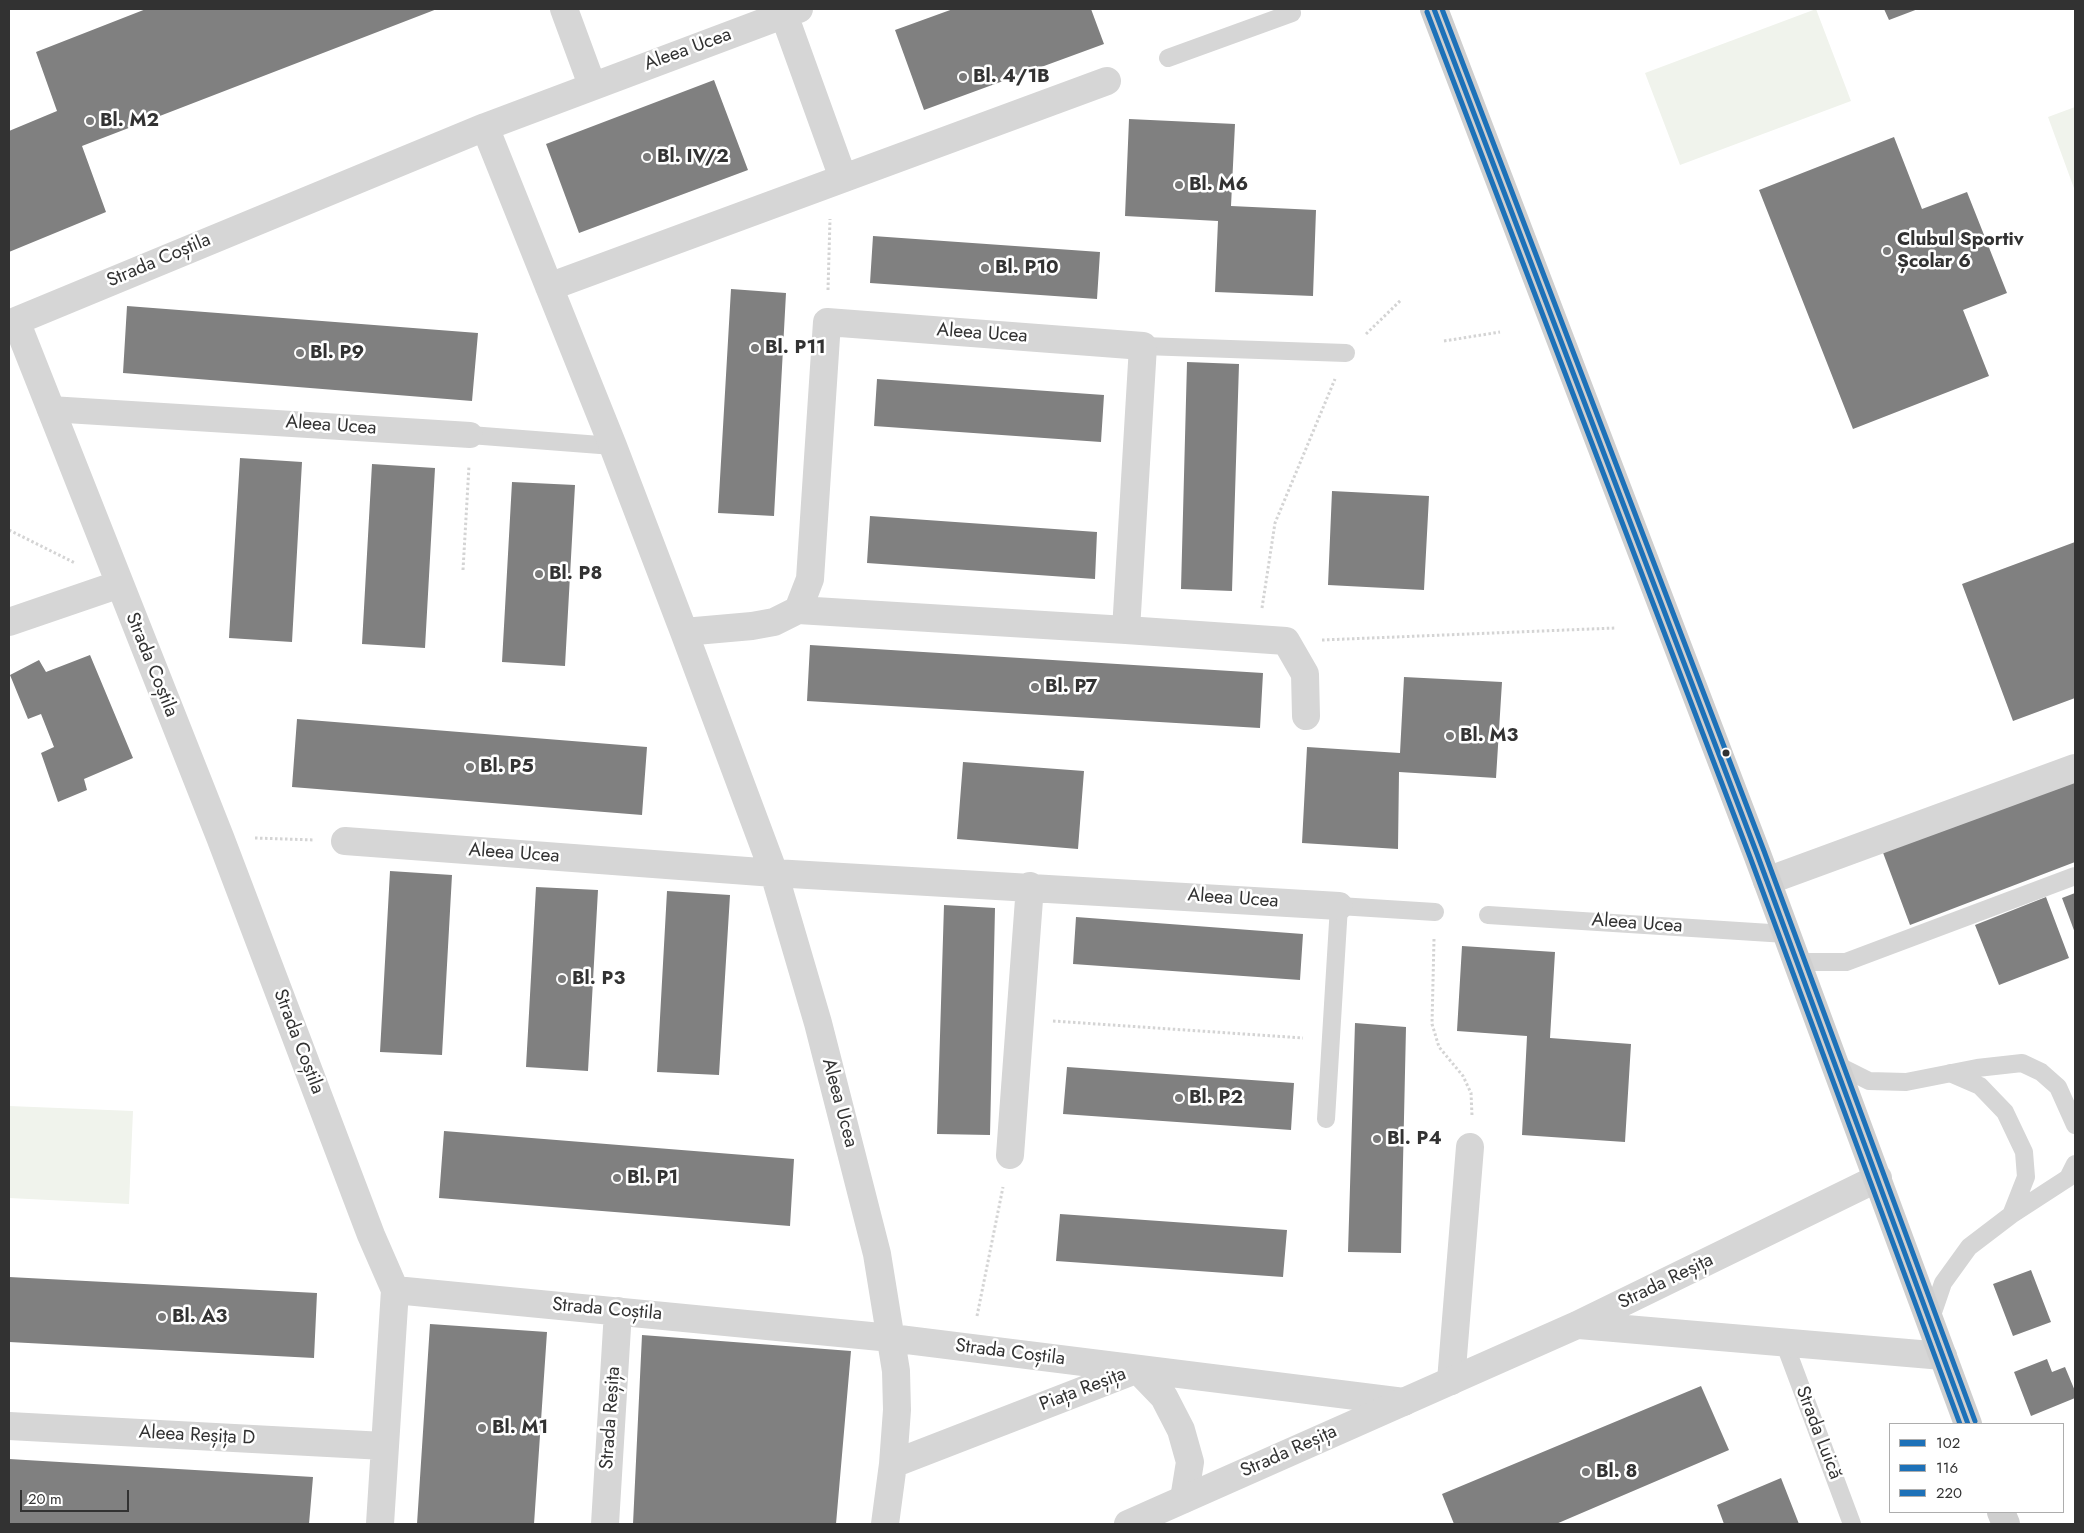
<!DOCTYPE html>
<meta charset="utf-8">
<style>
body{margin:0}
#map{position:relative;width:2084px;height:1533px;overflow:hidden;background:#fff;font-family:Jost,sans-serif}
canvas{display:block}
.frame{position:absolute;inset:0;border:10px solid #323232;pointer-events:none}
.legend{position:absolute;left:1889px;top:1423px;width:175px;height:90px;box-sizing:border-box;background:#fff;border:1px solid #adadad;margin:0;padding:6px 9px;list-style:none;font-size:15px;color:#323232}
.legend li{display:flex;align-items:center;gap:10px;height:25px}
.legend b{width:25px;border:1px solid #adadad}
.scale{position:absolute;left:20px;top:1490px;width:109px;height:22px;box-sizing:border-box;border:2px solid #323232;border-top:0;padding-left:6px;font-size:15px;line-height:18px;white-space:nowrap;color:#323232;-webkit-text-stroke:4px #fff;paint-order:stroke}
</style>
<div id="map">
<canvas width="2084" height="1533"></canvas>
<div class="frame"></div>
<ul class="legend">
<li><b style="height:6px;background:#1d71b8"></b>102</li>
<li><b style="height:6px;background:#1d71b8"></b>116</li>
<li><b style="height:6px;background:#1d71b8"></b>220</li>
</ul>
<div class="scale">20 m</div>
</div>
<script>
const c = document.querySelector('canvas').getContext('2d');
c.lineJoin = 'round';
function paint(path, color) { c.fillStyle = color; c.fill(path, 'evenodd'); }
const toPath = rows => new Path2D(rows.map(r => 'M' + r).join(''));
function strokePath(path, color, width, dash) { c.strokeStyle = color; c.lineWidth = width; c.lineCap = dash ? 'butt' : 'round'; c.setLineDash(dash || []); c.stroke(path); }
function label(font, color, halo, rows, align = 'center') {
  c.font = font + ' Jost,sans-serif'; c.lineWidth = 5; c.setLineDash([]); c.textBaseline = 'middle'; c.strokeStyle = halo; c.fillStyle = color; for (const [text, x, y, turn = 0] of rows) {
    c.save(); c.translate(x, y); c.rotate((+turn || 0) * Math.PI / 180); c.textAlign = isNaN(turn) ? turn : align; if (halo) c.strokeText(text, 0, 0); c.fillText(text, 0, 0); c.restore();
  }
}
const green = toPath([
 [1816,9,1851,101,1680,165,1645,73],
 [2075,107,2075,191,2048,117],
 [9,1106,133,1111,129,1204,9,1198]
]);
const building = toPath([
 [146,9,437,9,82,146,106,212,9,252,9,131,57,111,36,52],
 [953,9,1091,9,1104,44,924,110,895,30],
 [1884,9,1918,9,1889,20],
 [714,80,748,170,579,233,546,144],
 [1129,119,1235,124,1231,206,1316,210,1313,296,1215,292,1218,221,1125,216],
 [1894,137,1922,209,1967,192,2007,293,1963,310,1989,376,1853,429,1759,190],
 [873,236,1100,252,1097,299,870,283],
 [731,289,786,293,774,516,718,513],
 [127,306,478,333,472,401,123,373],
 [1187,362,1239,364,1232,591,1181,589],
 [877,379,1104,395,1101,442,874,426],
 [240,458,302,462,292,642,229,638],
 [372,464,435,468,425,648,362,644],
 [512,482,575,485,565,666,502,662],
 [1332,491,1429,496,1424,590,1328,585],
 [870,516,1097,532,1095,579,867,563],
 [2075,542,2075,698,2013,721,1962,584],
 [810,645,1263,673,1260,728,807,701],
 [90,655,133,758,84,779,87,790,58,802,41,753,54,747,41,714,28,719,10,675,39,660,46,672],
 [1404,677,1502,682,1496,778,1399,772,1398,849,1302,843,1307,747,1400,753],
 [297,719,647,747,642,815,292,787],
 [963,762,1084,771,1078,849,957,839],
 [2075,777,2075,862,1910,925,1882,850],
 [390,871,452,875,442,1055,380,1052],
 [536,887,598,890,588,1071,526,1067],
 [667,891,730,895,719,1075,657,1072],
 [2075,893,2075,933,2062,898],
 [2046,897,2069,958,1999,985,1975,925],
 [944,905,995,908,990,1135,937,1134],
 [1076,917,1303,934,1300,980,1073,964],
 [1462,946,1555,952,1550,1038,1631,1044,1625,1142,1522,1135,1527,1036,1457,1031],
 [1355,1023,1406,1027,1401,1253,1348,1252],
 [1067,1067,1294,1083,1291,1130,1063,1114],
 [444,1131,794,1159,790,1226,439,1198],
 [1060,1214,1287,1230,1283,1277,1056,1261],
 [2031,1270,2051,1322,2013,1336,1993,1284],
 [9,1277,317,1293,314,1358,9,1342],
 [430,1324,547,1332,534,1524,417,1524],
 [642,1335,851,1351,836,1524,633,1524],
 [2047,1359,2052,1372,2065,1367,2075,1391,2075,1398,2031,1416,2014,1372],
 [1701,1386,1729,1450,1556,1524,1454,1524,1442,1494],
 [9,1459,313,1477,309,1524,9,1524],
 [1781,1478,1799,1524,1724,1524,1717,1505]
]);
const path = toPath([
 [828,290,830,219],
 [1366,334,1401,300],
 [1444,341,1500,332],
 [9,530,75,563],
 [463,570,469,466],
 [1262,608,1275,523,1335,379],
 [1322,640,1615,628],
 [255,838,314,840],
 [1434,939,1432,1024,1439,1047,1463,1076,1471,1093,1472,1116],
 [1053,1021,1303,1038],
 [977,1316,1003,1187]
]);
const service = toPath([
 [1168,58,1292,13],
 [1143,346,1346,353],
 [470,435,613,446],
 [1488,915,1786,934],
 [1797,962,1846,962,2075,876],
 [1835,1064,1869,1081,1906,1082,1977,1068,2022,1063,2041,1072,2058,1087,2075,1125],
 [1950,1073,1980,1086,2005,1112,2024,1152,2026,1177,2011,1215],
 [1326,1119,1339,906,1435,912],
 [1930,1321,1943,1283,1969,1247,2011,1215,2068,1178,2075,1164],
 [1784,1342,1852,1524]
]);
const pedestrian = toPath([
 [50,409,470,435]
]);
const minor = toPath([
 [564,9,592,85],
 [782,9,843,178],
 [485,127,613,446,684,632,774,873,818,1023,877,1254,896,1371,897,1410,893,1464,885,1524],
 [549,287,1107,81],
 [9,622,120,584],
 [1126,630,1286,641,1305,674,1306,716],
 [684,632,752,626,774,622,798,610,1126,630,1143,346,827,322,810,579,798,610],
 [345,841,774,873,1339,906],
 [1767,881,2075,768],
 [1010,1155,1030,886],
 [395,1290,891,1338,1404,1402],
 [1137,1369,1164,1397,1181,1430,1190,1462,1184,1499],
 [1451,1381,1470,1147],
 [9,1426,384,1446],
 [893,1464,1133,1371],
 [380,1524,395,1290,371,1235,220,837,16,321,485,127,799,9],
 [605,1524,618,1311]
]);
const tertiary = toPath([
 [1579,1325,1943,1356],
 [1128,1524,1577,1325,1878,1178]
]);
const secondary = toPath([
 [1434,9,1757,854,1968,1424],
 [2001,1512,2006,1524]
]);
const bus1 = toPath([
 [1434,9,1757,854,1968,1424]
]);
const bus2 = toPath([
 [1427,12,1750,857,1960,1424]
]);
const bus3 = toPath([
 [1442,9,1764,851,1975,1421]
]);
const markers = [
 [963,77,5,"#7a7a7a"],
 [90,121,5,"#7a7a7a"],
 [647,157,5,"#7a7a7a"],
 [1179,185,5,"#7a7a7a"],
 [1887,251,5,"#7a7a7a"],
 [985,268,5,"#7a7a7a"],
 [755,348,5,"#7a7a7a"],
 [300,353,5,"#7a7a7a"],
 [539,574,5,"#7a7a7a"],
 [1035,687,5,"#7a7a7a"],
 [1450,736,5,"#7a7a7a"],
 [1726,753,4.5,"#323232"],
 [470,767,5,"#7a7a7a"],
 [562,979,5,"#7a7a7a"],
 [1179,1098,5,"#7a7a7a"],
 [1377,1139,5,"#7a7a7a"],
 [617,1178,5,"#7a7a7a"],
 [162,1317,5,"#7a7a7a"],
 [482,1428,5,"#7a7a7a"],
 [1586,1472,5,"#7a7a7a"]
];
const streetNames = [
 ["Aleea Ucea",688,50,-20],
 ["Strada Coștila",159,261,-23],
 ["Aleea Ucea",982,334,4],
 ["Aleea Ucea",331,426,4],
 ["Strada Coștila",151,665,68],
 ["Aleea Ucea",514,854,4],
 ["Aleea Ucea",1233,899,4],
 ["Aleea Ucea",1637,924,4],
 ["Strada Coștila",298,1042,69],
 ["Aleea Ucea",839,1103,75],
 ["Strada Reșița",1666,1282,-26],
 ["Strada Coștila",607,1310,5],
 ["Strada Coștila",1010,1353,7],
 ["Piața Reșița",1083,1390,-21],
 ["Strada Reșița",611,1418,-86],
 ["Strada Luică",1818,1433,69],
 ["Aleea Reșița D",197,1436,3],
 ["Strada Reșița",1289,1452,-24]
];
const poiNames = [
 ["Bl. 4/1B",973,77],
 ["Bl. M2",100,121],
 ["Bl. IV/2",657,157],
 ["Bl. M6",1189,185],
 ["Clubul Sportiv",1897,240],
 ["Școlar 6",1897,262],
 ["Bl. P10",995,268],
 ["Bl. P11",765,348],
 ["Bl. P9",310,353],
 ["Bl. P8",549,574],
 ["Bl. P7",1045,687],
 ["Bl. M3",1460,736],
 ["Bl. P5",480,767],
 ["Bl. P3",572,979],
 ["Bl. P2",1189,1098],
 ["Bl. P4",1387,1139],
 ["Bl. P1",627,1178],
 ["Bl. A3",172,1317],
 ["Bl. M1",492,1428],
 ["Bl. 8",1596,1472]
];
paint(green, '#f0f3ec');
paint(building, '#808080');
strokePath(path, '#d4d4d4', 3, [2.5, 2.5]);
strokePath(service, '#d6d6d6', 18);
strokePath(pedestrian, '#d6d6d6', 26);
strokePath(minor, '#d6d6d6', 28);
strokePath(tertiary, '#d6d6d6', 28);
strokePath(secondary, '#cfcfcf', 28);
strokePath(bus1, '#1d71b8', 5);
strokePath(bus2, '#1d71b8', 5);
strokePath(bus3, '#1d71b8', 5);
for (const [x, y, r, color] of markers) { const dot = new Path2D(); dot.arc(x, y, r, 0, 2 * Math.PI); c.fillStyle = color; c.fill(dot); strokePath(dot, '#fff', 2); }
label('19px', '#323232', '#fff', streetNames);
label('bold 19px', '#323232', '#fff', poiNames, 'left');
</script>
